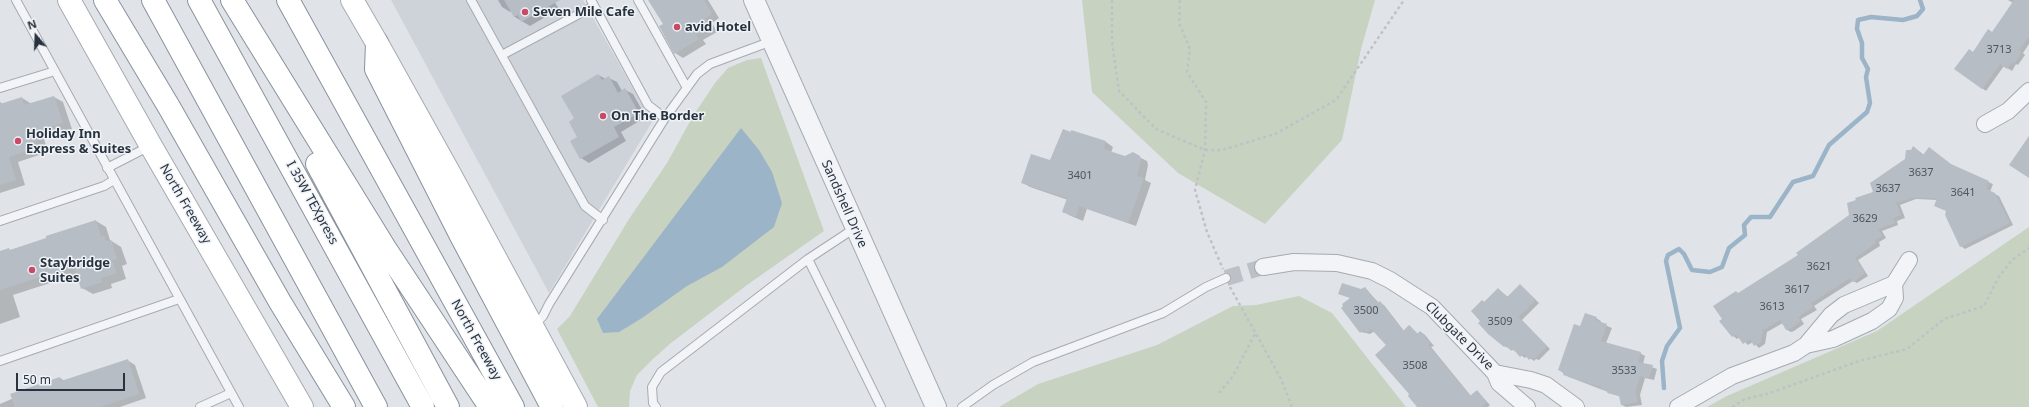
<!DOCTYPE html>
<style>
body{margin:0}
#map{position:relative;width:2029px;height:407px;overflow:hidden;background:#e0e4e8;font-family:"Noto Sans",sans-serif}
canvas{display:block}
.north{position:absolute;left:16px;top:16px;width:40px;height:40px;-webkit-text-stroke:3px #eff2f6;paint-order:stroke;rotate:341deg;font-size:11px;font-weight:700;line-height:16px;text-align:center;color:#29333f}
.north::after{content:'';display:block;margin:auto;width:14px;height:18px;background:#29333f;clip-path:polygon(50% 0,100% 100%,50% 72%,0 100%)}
.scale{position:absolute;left:16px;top:373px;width:109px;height:18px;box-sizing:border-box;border:2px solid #29333f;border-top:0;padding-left:5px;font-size:12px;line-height:14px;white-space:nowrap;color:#29333f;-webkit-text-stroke:3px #eff2f6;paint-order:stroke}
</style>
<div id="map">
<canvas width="2029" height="407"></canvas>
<div class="north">N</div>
<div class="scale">50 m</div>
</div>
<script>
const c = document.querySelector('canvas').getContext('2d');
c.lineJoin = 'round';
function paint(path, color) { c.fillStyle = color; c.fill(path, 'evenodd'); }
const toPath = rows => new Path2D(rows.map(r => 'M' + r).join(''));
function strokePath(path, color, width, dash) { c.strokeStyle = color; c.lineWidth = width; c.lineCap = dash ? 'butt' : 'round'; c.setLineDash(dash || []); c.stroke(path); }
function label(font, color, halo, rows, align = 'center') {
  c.font = font + ' "Noto Sans",sans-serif'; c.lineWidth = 3; c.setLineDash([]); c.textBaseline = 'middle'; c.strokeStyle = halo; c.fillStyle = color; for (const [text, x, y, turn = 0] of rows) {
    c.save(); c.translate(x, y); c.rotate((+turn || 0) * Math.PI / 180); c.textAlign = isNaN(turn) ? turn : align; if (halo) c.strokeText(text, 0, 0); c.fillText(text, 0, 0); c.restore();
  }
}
const built = toPath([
 [391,0,583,0,652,122,549,293]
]);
const green = toPath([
 [1082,0,1375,0,1361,49,1342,140,1265,224,1178,173,1092,92],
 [761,58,824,231,747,285,671,343,653,359,637,375,630,391,629,407,598,407,557,329,570,316,629,219,667,163,693,116,715,83,728,68,747,60],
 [2029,227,2029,407,1707,407,1727,396,1877,331],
 [1299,296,1332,313,1406,407,999,407,1038,384,1157,345,1233,306,1256,305]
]);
const water = toPath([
 [741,128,759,150,772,172,782,203,774,227,722,267,687,286,642,318,619,332,603,333,597,319]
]);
const shadow = toPath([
 [498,0,556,0,554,1,559,9,530,26,515,17,511,11,510,12,502,7],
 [650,0,708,0,719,18,712,23,717,32,703,40,706,44,683,58,675,53,664,24],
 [2008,0,2029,0,2029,44,2023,53,2025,55,2018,65,2016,64,2012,71,2004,66,1986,91,1955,69,1993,33,2013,3],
 [598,75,606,79,609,78,617,82,622,91,625,90,633,94,646,117,621,132,626,141,589,163,581,158,575,119],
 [54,97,63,102,72,129,44,138,46,146,43,147,45,153,18,162,25,185,0,193,0,102,3,104,22,98,32,104],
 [1106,142,1113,147,1111,153,1125,157,1139,157,1147,161,1148,165,1145,180,1151,183,1136,226,1087,209,1083,221,1071,216,1063,212,1068,200,1030,187,1023,183,1051,162],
 [1914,147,1924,155,1993,184,1990,192,1999,196,2013,225,1965,249,1961,246,1947,211,1937,200,1916,199,1900,205,1905,218,1897,221,1898,225,1882,231,1886,238,1879,242,1880,246,1858,260,1868,276,1857,283,1853,281,1814,306,1817,310,1801,319,1804,324,1794,331,1791,332,1787,330,1783,323,1767,332,1765,344,1759,348,1753,342,1748,345,1740,337,1737,339,1733,336,1723,319,1736,292,1739,294,1799,255,1851,216,1906,159],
 [96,221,106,227,110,240,121,247,127,264,122,266,126,279,111,284,112,288,93,294,82,288,78,274,13,295,20,317,0,324,0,253,48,239],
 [1520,285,1539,303,1522,320,1550,349,1539,360,1536,359,1534,361,1527,356,1525,358,1517,352,1504,346,1482,301,1485,302,1498,289,1508,297],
 [1365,288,1379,303,1384,305,1404,331,1410,326,1418,334,1421,332,1425,335,1434,346,1431,347,1471,396,1477,391,1490,405,1488,407,1418,407,1387,346,1375,331,1370,334,1361,332,1343,308,1351,298,1343,295],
 [1596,318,1601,321,1600,323,1612,328,1606,343,1640,353,1645,356,1643,364,1657,369,1654,380,1645,378,1640,395,1642,405,1626,407,1622,405,1621,397,1569,377,1559,370,1581,327],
 [127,360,135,365,146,398,120,407,0,407,0,404,60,378,65,381]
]);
const stream = toPath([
 [1664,388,1662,361,1667,346,1680,328,1666,261,1668,255,1679,249,1684,254,1692,270,1710,272,1722,267,1729,248,1745,235,1744,225,1751,217,1770,217,1793,182,1813,176,1829,145,1867,112,1870,103,1866,77,1868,69,1862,58,1862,43,1857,29,1858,20,1871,17,1903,20,1917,16,1923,9,1920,0]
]);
const building = toPath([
 [504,0,560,0,521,22,518,15,514,17],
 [648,0,704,0,712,14,705,18,710,27,696,35,699,39,674,54,659,26,663,24],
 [2014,0,2029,0,2029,36,2019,50,2022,52,2014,64,2012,62,2007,69,2000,64,1982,89,1954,69,1969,49,1973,52,1988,29,1992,32],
 [598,74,602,80,609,76,618,93,625,88,639,113,614,127,619,137,580,159,570,141,577,137,569,122,574,118,561,96],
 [54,96,63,123,34,132,37,141,34,142,36,148,9,157,16,180,0,185,0,104,22,97,24,105],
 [1063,129,1071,132,1071,130,1106,141,1103,149,1125,156,1133,152,1140,156,1141,160,1137,176,1144,178,1128,223,1079,206,1076,217,1062,212,1067,198,1021,183,1031,154,1050,160],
 [2029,136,2029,178,2009,165],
 [1913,146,1923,155,1929,147,1951,164,1989,181,1986,189,1995,193,2010,223,1960,247,1945,215,1946,211,1934,206,1937,198,1911,198,1896,203,1901,215,1893,218,1895,223,1878,229,1882,236,1875,240,1876,243,1855,258,1865,273,1853,282,1850,278,1811,303,1813,307,1798,317,1801,321,1790,329,1786,330,1780,320,1763,330,1761,342,1754,346,1750,339,1743,344,1736,334,1732,337,1719,321,1722,319,1713,306,1736,291,1738,293,1798,255,1796,253,1849,215,1847,203,1856,200,1855,198,1873,192,1870,183,1905,159,1906,150,1911,150],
 [96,220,101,237,104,236,106,241,111,240,117,259,112,260,116,273,101,278,102,282,81,289,74,266,0,290,0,251,9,248,10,250,46,238,46,236],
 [1342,283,1361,289,1365,287,1378,303,1380,301,1403,331,1409,325,1417,334,1420,331,1430,343,1428,345,1470,396,1477,390,1487,402,1481,407,1417,407,1408,396,1409,394,1375,355,1386,345,1371,329,1366,333,1364,330,1360,333,1341,308,1343,306,1342,304,1350,298,1338,294],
 [1520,284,1536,300,1518,317,1547,346,1534,359,1532,357,1529,360,1524,354,1520,357,1513,349,1511,351,1506,345,1504,347,1488,334,1478,323,1480,321,1471,311,1482,300,1484,302,1498,288,1507,297],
 [1585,313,1597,317,1595,320,1607,324,1601,341,1641,352,1638,362,1653,365,1649,378,1640,376,1635,392,1638,402,1621,405,1619,396,1607,393,1608,391,1600,389,1601,387,1563,375,1564,372,1558,370,1574,324,1580,326],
 [128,359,139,394,100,407,15,407,10,394,60,377,61,381]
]);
const minorTunnel = toPath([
 [1226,278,1263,267]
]);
const path = toPath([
 [1112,0,1112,42,1119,91,1156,129,1205,150,1222,150,1275,134,1336,100,1404,0],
 [1180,0,1179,23,1190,49,1187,72,1206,102,1205,150,1195,190,1207,232,1223,269],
 [1230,287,1281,379,1292,407],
 [1219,393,1233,376,1255,334],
 [1732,407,1745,399,1767,394,1859,361,1907,349,1944,319,1984,306,1998,278,2012,260,2029,248]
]);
const service = toPath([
 [16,0,239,407],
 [471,0,585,206,603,220],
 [591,0,648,105,665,118],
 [638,0,687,88],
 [502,55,594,6],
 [0,88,55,71],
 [107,168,150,146],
 [0,221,104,186,114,180],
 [808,259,881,407],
 [534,326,543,316,549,304,665,118,697,74,710,64,772,41],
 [0,361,179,299],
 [200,407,231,393],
 [656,407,653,403,652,387,661,372,808,259,855,228],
 [962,407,993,385,1033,362,1163,313,1206,287,1226,278]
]);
const minor = toPath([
 [1985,124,2008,111,2029,91],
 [1263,267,1294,262,1337,263,1372,271,1390,280,1432,307,1495,373,1499,383,1527,407],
 [1806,345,1831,315,1844,305,1894,284,1909,260],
 [1495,373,1531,380,1546,385,1576,407],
 [1678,407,1732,376,1794,353,1806,345,1833,339,1872,321,1889,309,1895,298,1894,284]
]);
const tertiary = toPath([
 [754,0,936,407]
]);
const secondary = toPath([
 [69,0,151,146,302,407],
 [352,0,377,43,450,174,576,407]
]);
const motorway = toPath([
 [105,0,169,107,280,302,344,407],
 [153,0,376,407],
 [199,0,423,407],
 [232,0,385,248,490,407],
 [288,0,513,407],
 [377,43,376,69,461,236,552,407],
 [317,164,448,407]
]);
const markers = [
 [525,12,4,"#c84a67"],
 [677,27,4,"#c84a67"],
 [603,116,4,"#c84a67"],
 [18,141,4,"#c84a67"],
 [32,270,4,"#c84a67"]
];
const numberNames = [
 ["3713",1999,50],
 ["3637",1921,173],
 ["3401",1080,176],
 ["3637",1888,189],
 ["3641",1963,193],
 ["3629",1865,219],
 ["3621",1819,267],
 ["3617",1797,290],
 ["3613",1772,307],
 ["3500",1366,311],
 ["3509",1500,322],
 ["3508",1415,366],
 ["3533",1624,371]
];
const poiNames = [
 ["Seven Mile Cafe",533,12],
 ["avid Hotel",685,27],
 ["On The Border",611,116],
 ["Holiday Inn",26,134],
 ["Express & Suites",26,149],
 ["Staybridge",40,263],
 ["Suites",40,278]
];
const streetNames = [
 ["I 35W TEXpress",312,203,61],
 ["North Freeway",185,204,60],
 ["Sandshell Drive",844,204,66],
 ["Clubgate Drive",1459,336,45],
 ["North Freeway",476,340,61]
];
paint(built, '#ced3da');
paint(green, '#c7d2c1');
paint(water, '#9cb4c7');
paint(shadow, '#0003');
strokePath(stream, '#9cb4c7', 4.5);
paint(building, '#b7bdc5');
strokePath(minorTunnel, '#bbc1c6', 16, [16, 8]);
strokePath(service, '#a5abb2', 10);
strokePath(minor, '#a5abb2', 18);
strokePath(tertiary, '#a5abb2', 22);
strokePath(secondary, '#a5abb2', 24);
strokePath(motorway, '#88929e', 24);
strokePath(path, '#bec2c7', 2.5, [3, 3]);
strokePath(service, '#f2f4f7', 8);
strokePath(minor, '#f2f4f7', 16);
strokePath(tertiary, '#f2f4f7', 20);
strokePath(secondary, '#fff', 22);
strokePath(motorway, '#fff', 22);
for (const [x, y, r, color] of markers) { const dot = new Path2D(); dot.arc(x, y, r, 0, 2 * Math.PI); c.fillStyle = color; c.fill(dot); strokePath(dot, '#eff2f6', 1.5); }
label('11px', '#4c5660', null, numberNames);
label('bold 13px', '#29333f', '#eff2f6', poiNames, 'left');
label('13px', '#29333f', '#eff2f6', streetNames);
</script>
